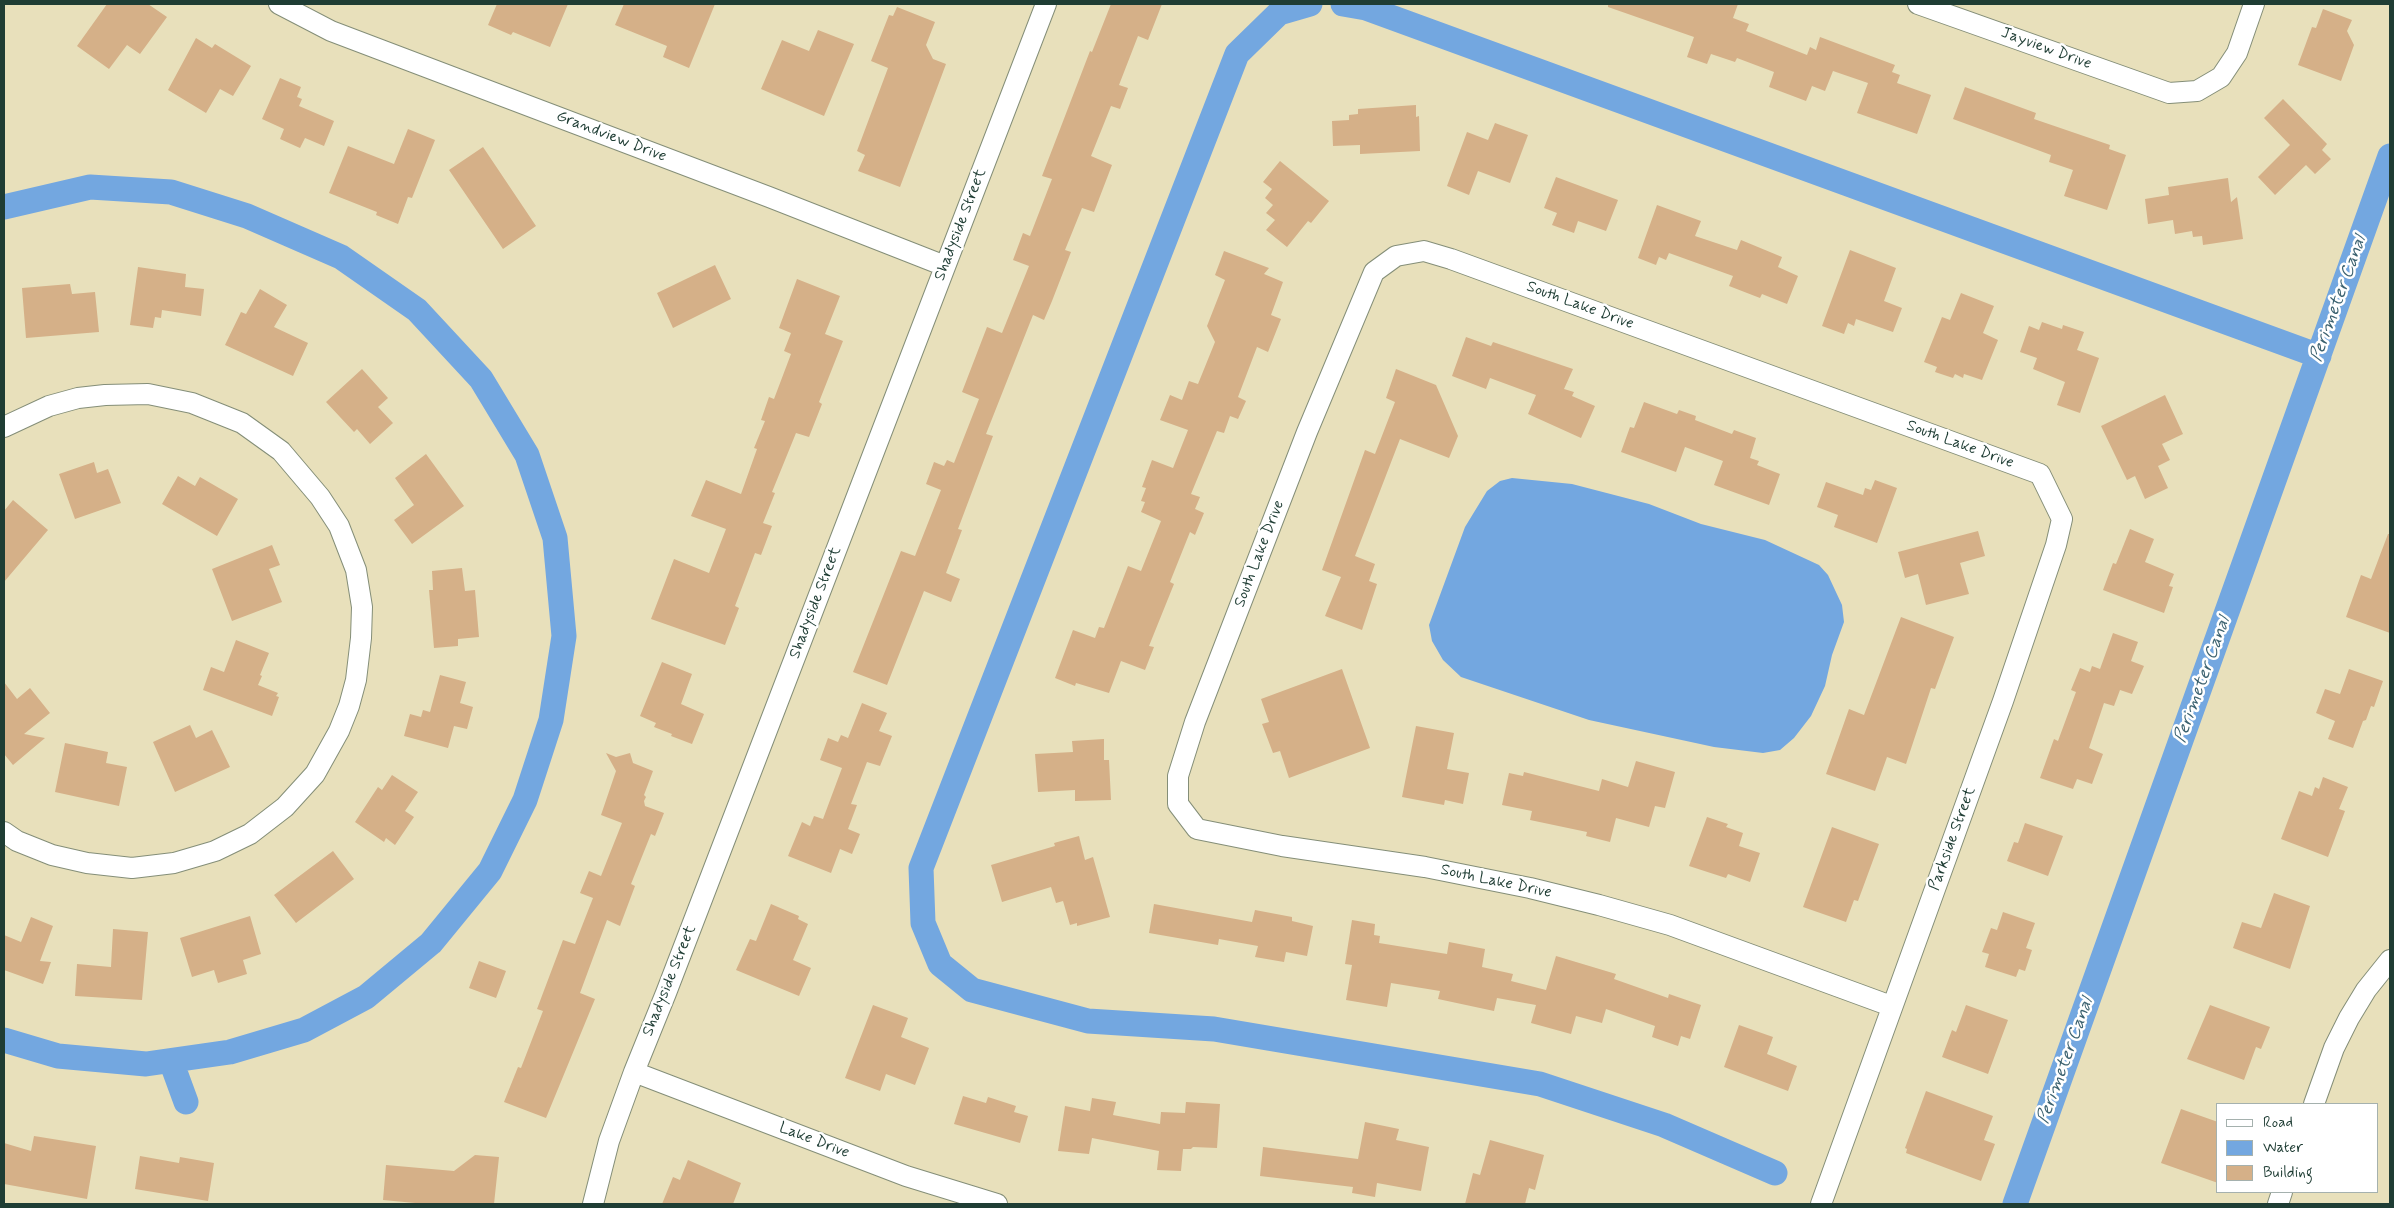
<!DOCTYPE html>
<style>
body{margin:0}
#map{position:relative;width:2394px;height:1208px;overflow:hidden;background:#e8e0bb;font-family:Mynerve,sans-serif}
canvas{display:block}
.frame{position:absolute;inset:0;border:5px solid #1f3d34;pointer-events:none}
.legend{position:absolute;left:2216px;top:1103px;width:162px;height:90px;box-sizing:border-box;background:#fff;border:1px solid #a5b1ae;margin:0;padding:6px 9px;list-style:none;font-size:15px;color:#1f3d34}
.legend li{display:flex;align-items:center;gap:10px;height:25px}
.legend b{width:25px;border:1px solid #a5b1ae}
</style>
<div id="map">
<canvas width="2394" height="1208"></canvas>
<div class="frame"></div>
<ul class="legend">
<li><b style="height:6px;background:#fff"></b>Road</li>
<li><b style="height:14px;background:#73a7e0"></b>Water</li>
<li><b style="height:14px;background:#d5b088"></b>Building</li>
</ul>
</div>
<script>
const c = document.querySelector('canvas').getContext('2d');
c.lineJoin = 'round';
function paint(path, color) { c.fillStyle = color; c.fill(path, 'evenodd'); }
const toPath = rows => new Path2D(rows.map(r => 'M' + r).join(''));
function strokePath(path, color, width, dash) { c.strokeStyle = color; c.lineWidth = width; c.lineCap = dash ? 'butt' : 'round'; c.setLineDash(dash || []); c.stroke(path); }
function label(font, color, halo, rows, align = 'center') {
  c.font = font + ' Mynerve,sans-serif'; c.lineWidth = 5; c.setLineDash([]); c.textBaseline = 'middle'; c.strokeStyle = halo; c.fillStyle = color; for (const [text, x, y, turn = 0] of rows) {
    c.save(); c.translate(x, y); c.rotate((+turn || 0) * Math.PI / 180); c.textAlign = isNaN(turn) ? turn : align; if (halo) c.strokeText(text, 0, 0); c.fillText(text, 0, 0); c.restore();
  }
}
const water = toPath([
 [1512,478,1572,484,1649,504,1701,524,1765,540,1819,565,1828,575,1842,605,1844,622,1832,655,1825,686,1811,716,1794,738,1780,750,1763,753,1714,747,1589,720,1461,677,1443,660,1432,641,1429,625,1465,527,1487,491,1500,481]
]);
const canal = toPath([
 [1310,4,1279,13,1237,54,921,868,923,923,940,964,972,990,1088,1021,1214,1029,1540,1084,1664,1125,1775,1173],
 [1343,4,1366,8,2319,356],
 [4,207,90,187,171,192,247,216,341,257,417,310,481,379,527,455,555,538,564,636,551,720,525,800,490,871,431,943,366,997,304,1030,230,1052,146,1064,58,1056,4,1040],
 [171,1061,186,1102],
 [2015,1204,2390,156]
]);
const building = toPath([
 [107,4,148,4,167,17,140,54,127,45,109,69,77,46],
 [497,4,568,4,550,47,513,32,511,35,488,25],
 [624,4,715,4,689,68,663,57,667,46,615,25],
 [1111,4,1162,4,1148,40,1138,36,1119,85,1128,88,1120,109,1111,106,1091,156,1112,165,1094,212,1082,208,1065,250,1071,252,1052,301,1044,320,1033,315,986,434,993,436,958,529,962,530,946,573,960,579,951,602,924,591,887,685,853,672,901,551,915,556,941,490,926,484,934,462,944,466,947,460,954,463,979,399,962,392,987,327,1002,333,1029,266,1013,260,1023,233,1030,236,1052,179,1042,176,1090,51,1092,52],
 [1608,4,1738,4,1733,18,1749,24,1746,31,1807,55,1810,47,1816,50,1820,37,1895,65,1892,72,1900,75,1897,83,1931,95,1917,134,1857,113,1868,83,1833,71,1825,91,1812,86,1806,101,1769,87,1774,72,1737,58,1735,62,1711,54,1707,64,1687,57,1694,37,1608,7],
 [897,7,935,22,926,45,933,59,946,64,900,187,858,171,865,155,857,151,888,68,871,61,889,15,893,16],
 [2323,9,2352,20,2347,31,2354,45,2341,81,2298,65,2312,27,2316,28],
 [818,30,854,44,824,116,761,89,782,40,809,51],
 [196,38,212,48,215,44,251,66,233,96,220,89,206,113,168,90],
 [280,78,301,87,297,97,302,99,299,106,334,121,324,146,305,138,300,148,280,139,284,129,262,119],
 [1965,87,2036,113,2034,119,2110,145,2109,149,2126,155,2107,210,2064,196,2073,170,2049,162,2051,155,1953,119],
 [2283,99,2327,144,2322,150,2331,159,2315,174,2306,165,2275,195,2258,177,2290,145,2264,118],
 [1416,105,1416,117,1419,116,1420,151,1360,154,1360,145,1333,146,1332,121,1349,120,1349,115,1358,114,1358,109],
 [1495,123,1528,135,1510,183,1478,171,1469,195,1447,186,1467,132,1488,140],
 [408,129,435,140,412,198,408,197,398,224,376,215,377,212,329,193,348,146,394,164],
 [483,147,536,226,503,249,449,170],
 [1280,161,1329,201,1311,223,1308,221,1287,247,1266,230,1275,220,1266,213,1273,205,1265,198,1272,189,1263,182],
 [1556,177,1618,200,1606,231,1578,221,1574,233,1552,225,1557,213,1544,208],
 [2228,178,2231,202,2237,197,2243,239,2203,245,2202,236,2193,237,2192,231,2175,234,2173,220,2148,224,2145,199,2169,195,2168,187],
 [1657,205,1701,221,1695,236,1737,250,1741,240,1782,257,1778,267,1798,276,1787,304,1762,294,1760,298,1729,286,1733,276,1669,253,1666,260,1659,257,1656,265,1638,258],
 [1850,250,1896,268,1884,301,1902,308,1893,332,1856,319,1854,326,1848,323,1844,334,1822,326],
 [1224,251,1269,268,1264,274,1283,282,1271,315,1281,319,1268,352,1257,347,1238,397,1246,401,1238,419,1230,416,1224,433,1217,431,1191,494,1200,497,1195,509,1204,513,1195,535,1190,532,1170,582,1174,584,1149,646,1154,647,1145,670,1121,661,1109,693,1076,683,1075,686,1055,678,1073,630,1095,638,1099,627,1104,628,1128,566,1141,571,1161,521,1141,512,1145,502,1141,501,1146,488,1142,487,1152,460,1173,468,1188,430,1160,420,1170,395,1182,400,1189,381,1198,384,1215,342,1207,326,1225,280,1215,275],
 [715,265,731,299,673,328,657,293],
 [138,267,186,274,185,287,204,289,201,316,162,310,161,318,155,317,153,328,130,325],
 [797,279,840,296,825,334,843,341,819,402,822,404,809,437,796,433,772,492,775,493,763,523,772,526,761,555,755,553,735,606,739,608,725,645,651,619,674,559,709,573,726,529,691,516,706,480,741,494,757,449,754,448,765,421,761,420,769,397,774,399,791,354,784,351,791,333,779,328],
 [70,284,72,294,95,292,99,332,26,338,22,288],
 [260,289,287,305,274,327,308,343,293,376,225,345,241,312,246,314],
 [1961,293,1994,306,1983,333,1998,340,1982,380,1964,374,1963,378,1955,374,1953,378,1935,372,1937,367,1924,362,1942,317,1950,320],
 [2042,322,2062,329,2063,325,2084,332,2077,350,2099,358,2080,413,2057,405,2065,382,2033,369,2037,358,2020,352,2029,326,2039,330],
 [1466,337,1491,346,1493,342,1573,369,1564,389,1574,392,1572,396,1595,406,1581,438,1528,414,1536,395,1490,378,1486,389,1452,376],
 [362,369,388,398,378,407,393,423,370,444,357,429,354,432,326,402],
 [1396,369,1436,385,1458,436,1449,458,1400,439,1355,556,1375,564,1369,581,1377,584,1362,630,1325,616,1341,577,1322,570,1365,450,1375,454,1395,402,1386,398],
 [2165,395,2183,434,2162,444,2170,460,2158,466,2168,488,2145,499,2135,476,2127,480,2101,426],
 [1644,402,1677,414,1679,410,1696,416,1695,420,1732,434,1734,430,1756,438,1750,458,1759,461,1757,465,1780,474,1769,505,1714,485,1723,461,1685,447,1676,472,1621,452,1630,427,1634,428],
 [426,454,464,506,412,544,394,520,414,505,395,478],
 [94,462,97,473,108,469,121,503,75,519,59,474],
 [178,476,195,486,200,477,238,499,217,536,162,504],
 [1875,480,1897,488,1877,543,1834,527,1838,515,1817,507,1826,482,1863,495,1865,488,1871,490],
 [13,500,48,530,4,582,4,511],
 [2130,529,2154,539,2145,562,2174,574,2169,586,2173,587,2164,613,2103,590,2113,563,2116,564],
 [1978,531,1985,556,1960,563,1969,594,1926,605,1918,574,1905,578,1898,552],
 [2388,534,2390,534,2390,633,2346,617,2361,575,2371,579],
 [272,545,280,565,269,569,282,602,232,621,212,569],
 [462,568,465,591,475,590,479,637,458,639,458,646,434,648,429,590,433,590,432,571],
 [1901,617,1954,637,1935,689,1931,688,1906,764,1887,757,1875,791,1826,774,1849,709,1864,715],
 [2113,633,2138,642,2131,661,2144,666,2132,694,2120,690,2114,706,2104,703,2089,748,2103,754,2092,784,2077,779,2073,789,2040,778,2054,739,2058,741,2076,692,2071,690,2080,668,2090,672,2092,666,2100,669],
 [236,640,269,653,260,675,262,676,258,685,278,693,276,696,279,697,272,716,203,690,211,667,224,672],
 [662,662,692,674,681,704,704,714,692,744,671,736,672,734,654,727,656,723,640,716],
 [1342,669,1370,748,1289,778,1280,751,1273,753,1262,724,1269,722,1261,699],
 [2349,669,2383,681,2374,707,2371,706,2366,720,2363,721,2353,748,2328,739,2335,721,2316,713,2325,689,2340,694],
 [440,675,466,682,460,703,473,707,467,729,454,726,448,748,404,736,410,714,421,717,423,710,430,712],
 [4,682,17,699,30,688,50,713,24,734,45,738,13,765,4,754],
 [862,703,887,713,879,731,892,736,880,766,867,762,851,804,857,805,848,829,860,834,852,854,840,849,831,873,788,856,802,822,810,826,814,816,823,819,842,768,820,760,828,738,838,742,841,735,848,738],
 [190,725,196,738,212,730,230,767,175,792,153,742],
 [1416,726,1454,733,1447,769,1469,773,1463,804,1445,800,1444,805,1402,797],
 [1104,739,1104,760,1109,760,1111,800,1075,801,1075,790,1038,792,1035,754,1073,752,1072,741],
 [65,743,108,752,106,763,127,767,119,806,55,792],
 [606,753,616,757,630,753,633,763,653,771,644,795,646,797,644,801,645,806,664,813,655,836,651,834,631,884,635,886,620,926,607,920,580,993,595,999,546,1118,504,1102,518,1067,521,1068,543,1011,537,1009,563,940,575,944,593,898,580,893,589,871,601,876,622,823,601,815,616,771],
 [1636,761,1675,772,1665,808,1655,806,1649,827,1616,818,1610,842,1586,836,1587,832,1530,820,1532,811,1502,805,1509,773,1523,776,1524,772,1599,791,1602,779,1628,787],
 [392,775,418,792,405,811,414,817,395,845,386,838,384,842,355,822,378,787,382,790],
 [2323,777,2348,787,2339,809,2345,811,2328,857,2281,839,2299,791,2312,796,2315,787,2319,789],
 [1707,817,1728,824,1726,827,1743,833,1739,846,1760,853,1750,882,1728,874,1726,878,1689,866],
 [2025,823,2063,836,2048,876,2007,861,2014,842,2018,843],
 [1832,827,1879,844,1858,901,1854,900,1846,922,1803,907],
 [1079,836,1085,860,1093,857,1110,917,1077,926,1077,923,1070,925,1063,901,1056,903,1051,887,1002,902,991,865,1055,846,1054,843],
 [333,851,354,879,296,923,274,895],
 [2274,893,2310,906,2290,969,2233,948,2242,922,2261,928],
 [771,904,799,916,798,919,808,924,793,960,811,968,799,996,736,970,750,939,756,941],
 [1154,904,1252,922,1255,910,1292,917,1292,921,1313,926,1307,956,1286,952,1284,962,1255,957,1258,946,1219,939,1218,945,1149,933],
 [2003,912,2035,923,2026,948,2032,950,2025,971,2019,969,2016,977,1985,967,1989,954,1982,952,1991,928,1997,930],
 [250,916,261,954,243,960,247,974,218,983,214,970,192,977,180,938],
 [31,917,53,926,40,961,51,962,43,984,4,970,4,935,21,942],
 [1352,920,1375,924,1374,935,1380,936,1379,943,1447,954,1449,942,1485,949,1482,967,1513,974,1511,981,1546,990,1556,956,1616,974,1614,979,1668,998,1669,994,1701,1005,1690,1039,1681,1036,1678,1046,1652,1037,1655,1026,1606,1009,1602,1023,1576,1016,1571,1034,1531,1023,1536,1005,1497,998,1494,1011,1438,999,1440,991,1391,983,1387,1007,1346,1000,1352,965,1345,964],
 [113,929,148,932,142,1000,75,996,77,964,111,967],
 [479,961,506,971,496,998,469,988],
 [873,1005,908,1018,901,1037,929,1048,915,1085,886,1074,880,1091,845,1078],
 [1966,1005,2008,1020,1988,1074,1942,1057,1952,1030,1956,1032],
 [2210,1005,2270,1027,2261,1049,2256,1047,2244,1080,2187,1059],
 [1739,1025,1773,1037,1767,1054,1797,1066,1788,1091,1724,1067],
 [1926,1091,1993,1116,1984,1140,1995,1144,1981,1181,1906,1153,1907,1149,1905,1148],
 [963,1096,986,1103,988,1097,1016,1106,1014,1112,1028,1116,1020,1143,954,1124],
 [1092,1098,1116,1102,1113,1115,1160,1124,1161,1112,1185,1113,1186,1102,1220,1104,1217,1148,1193,1147,1191,1149,1183,1149,1181,1171,1157,1170,1159,1151,1092,1138,1089,1154,1058,1151,1065,1106,1090,1111],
 [2181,1109,2218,1122,2218,1183,2161,1163],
 [1365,1122,1399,1129,1396,1140,1429,1147,1421,1191,1377,1183,1375,1197,1352,1193,1353,1187,1260,1176,1263,1147,1358,1159],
 [34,1136,96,1146,87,1199,4,1184,4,1143,31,1151],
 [1490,1140,1544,1155,1535,1190,1529,1188,1525,1204,1465,1204,1473,1173,1480,1175],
 [475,1155,499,1157,494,1204,426,1204,383,1200,386,1165,454,1171],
 [140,1156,179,1163,180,1157,214,1163,208,1201,135,1189],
 [688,1160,741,1183,733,1204,662,1204,673,1177,680,1180]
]);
const minor = toPath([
 [279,4,331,31,769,197,945,266],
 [1918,4,2169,93,2197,91,2221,77,2237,53,2254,4],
 [4,427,49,406,78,398,105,395,148,394,192,403,242,423,281,451,320,497,339,526,356,570,362,607,361,638,356,680,349,706,339,731,315,774,285,807,250,834,215,851,174,863,132,868,87,863,52,855,17,841,4,832],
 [634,1072,906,1176,997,1204],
 [2314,1104,2334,1048,2349,1018,2366,990,2390,960],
 [593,1204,609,1141,634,1072,666,993,1046,4],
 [1821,1204,2003,701,2056,545,2062,519,2040,474,1451,259,1424,251,1396,256,1374,272,1307,432,1195,722,1178,776,1178,804,1197,829,1282,846,1425,867,1530,888,1599,905,1670,925,1891,1006],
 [2278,1204,2282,1192]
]);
const streetNames = [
 ["Jayview Drive",2046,49,20],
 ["Grandview Drive",611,137,21],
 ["Shadyside Street",961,225,-69],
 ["South Lake Drive",1580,306,20],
 ["South Lake Drive",1960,445,20],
 ["South Lake Drive",1260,554,-69],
 ["Shadyside Street",816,603,-69],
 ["Parkside Street",1953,839,-70],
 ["South Lake Drive",1496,882,12],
 ["Shadyside Street",670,981,-68],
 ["Lake Drive",814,1141,21]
];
const waterNames = [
 ["Perimeter Canal",2339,299,-70],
 ["Perimeter Canal",2203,680,-70],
 ["Perimeter Canal",2066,1061,-70]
];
paint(water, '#73a7e0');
strokePath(canal, '#73a7e0', 25);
paint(building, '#d5b088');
strokePath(minor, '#848e78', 22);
strokePath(minor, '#fff', 20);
label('16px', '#1f3d34', '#fff', streetNames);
label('italic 18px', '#3c6270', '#fff', waterNames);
</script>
